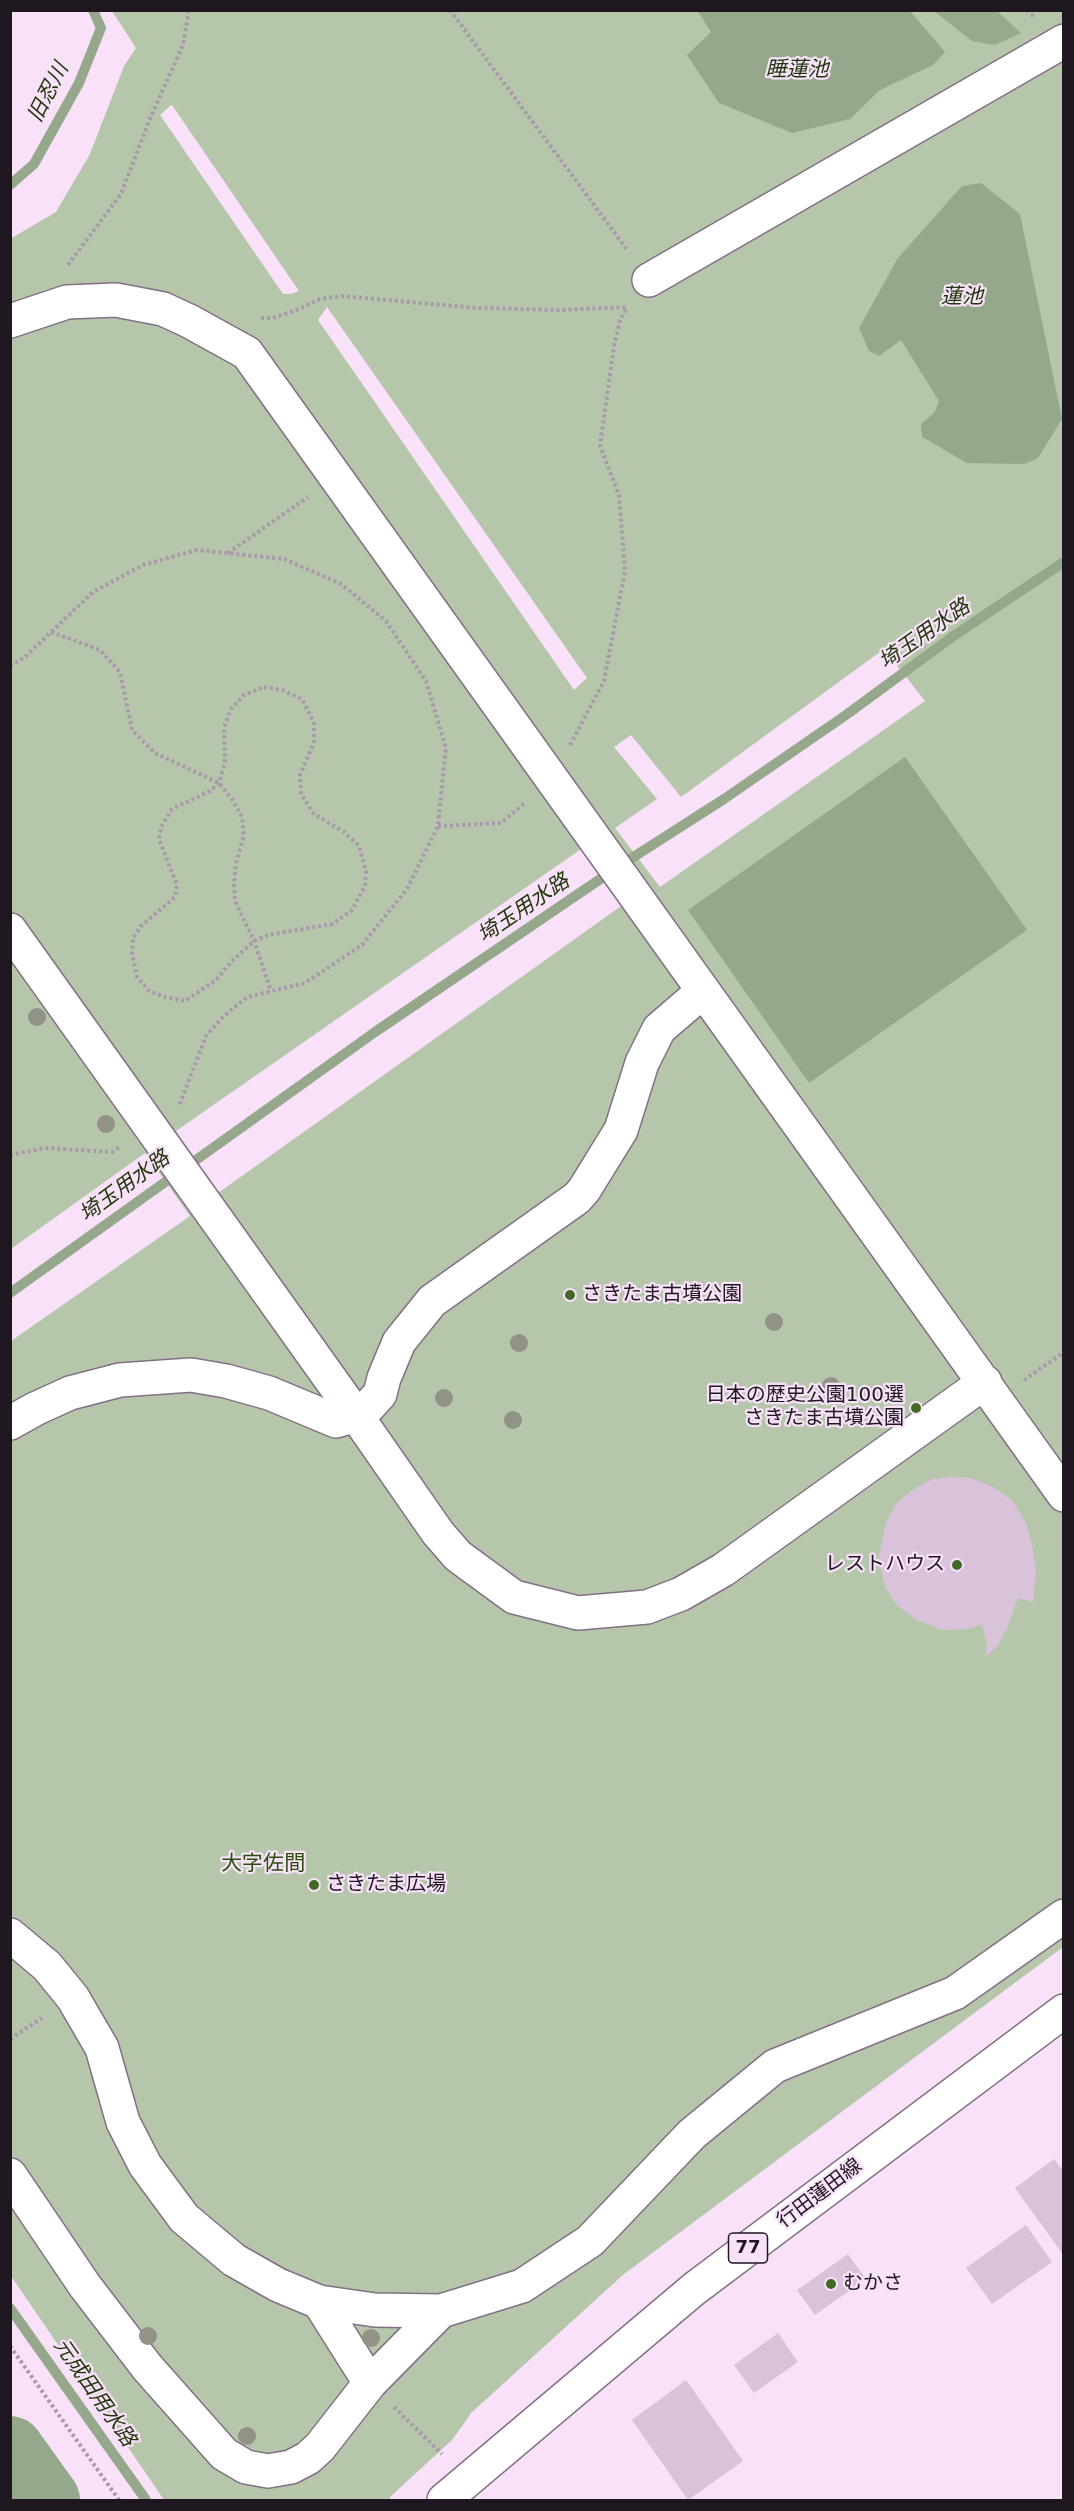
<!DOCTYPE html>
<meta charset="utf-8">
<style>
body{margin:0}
#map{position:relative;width:1074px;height:2511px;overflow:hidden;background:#f8e1f9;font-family:"DejaVu Sans",sans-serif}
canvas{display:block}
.frame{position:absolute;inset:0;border:12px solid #1e171f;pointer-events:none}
</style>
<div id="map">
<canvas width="1074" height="2511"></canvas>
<div class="frame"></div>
</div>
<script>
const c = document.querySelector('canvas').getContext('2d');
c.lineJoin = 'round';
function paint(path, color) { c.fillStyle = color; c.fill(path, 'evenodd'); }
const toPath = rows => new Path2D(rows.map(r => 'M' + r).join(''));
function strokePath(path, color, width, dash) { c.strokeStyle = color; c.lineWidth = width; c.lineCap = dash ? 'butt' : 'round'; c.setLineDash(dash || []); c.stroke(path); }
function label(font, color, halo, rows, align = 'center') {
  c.font = font + ' "DejaVu Sans","Noto Sans JP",sans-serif'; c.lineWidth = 4.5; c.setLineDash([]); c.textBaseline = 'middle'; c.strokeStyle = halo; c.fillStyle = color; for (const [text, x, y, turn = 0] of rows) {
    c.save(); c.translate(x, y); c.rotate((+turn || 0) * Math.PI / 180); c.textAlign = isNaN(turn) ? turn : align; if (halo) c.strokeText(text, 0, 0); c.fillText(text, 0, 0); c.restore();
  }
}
const green = toPath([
 [112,11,1063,11,1063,1947,624,2274,471,2413,453,2439,390,2497,390,2500,164,2500,11,2276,11,1341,190,1216,145,1153,11,1249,10,239,56,212,90,154,124,66,136,48],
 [171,105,172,105,299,291,291,294,283,294,160,115],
 [327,307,587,678,574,690,318,320],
 [884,649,925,701,660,887,615,828,657,799,614,747,631,735,681,797],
 [584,847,624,904,218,1193,176,1131]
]);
const forest = toPath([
 [934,11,997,11,1021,33,995,45,972,41]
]);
const water = toPath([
 [697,10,910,11,945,52,933,65,880,90,850,119,792,133,719,103,687,55,711,32],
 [981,183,1020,214,1062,419,1038,458,1024,464,967,463,922,437,921,424,934,413,939,401,901,340,879,356,869,351,859,328,898,258,962,186],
 [905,757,1027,930,809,1083,688,910]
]);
const stream = toPath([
 [10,185,34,164,79,83,101,28,93,10],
 [10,1293,375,1032,621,865,724,799,846,715,952,637,1064,562],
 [10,2308,146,2500]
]);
const river = toPath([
 [10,2450,46,2500]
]);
const building = toPath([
 [951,1477,971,1478,993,1487,1012,1500,1025,1521,1032,1544,1036,1570,1033,1602,1018,1598,1008,1626,998,1645,985,1657,987,1645,982,1625,966,1629,942,1630,915,1619,896,1604,886,1588,878,1560,886,1522,896,1504,915,1488,932,1479],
 [1054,2159,1064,2172,1064,2256,1015,2188],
 [1026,2225,1052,2262,992,2304,966,2268],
 [848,2254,866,2279,815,2315,797,2290],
 [778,2333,798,2362,754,2393,734,2365],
 [686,2380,743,2461,688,2500,632,2420]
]);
const path = toPath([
 [450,10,628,251],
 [1027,10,1035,18],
 [68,265,121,194,149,121,183,45,189,10],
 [261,318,273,318,299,309,320,299,342,296,476,308,560,310,627,307],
 [228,553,308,497],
 [51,632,100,650,120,672,132,730,155,753,219,783,232,799,242,817,244,835,236,863,234,885,235,901,254,941,271,991],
 [10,666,25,657,93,592,143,565,196,550,284,559,341,584,386,621,426,681,446,748,438,826,407,889,362,945,305,983,247,997,223,1017,206,1036,179,1106],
 [264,687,282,690,302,699,314,723,314,742,300,775,301,794,314,814,344,832,359,846,366,871,365,886,352,910,332,924,268,935,254,941,233,960,216,980,185,1001,165,997,149,991,137,977,132,953,133,938,141,926,175,897,177,885,159,839,161,827,172,809,210,791,219,783,225,762,224,727,231,709,244,695,264,687],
 [570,745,604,681,625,571,619,495,600,446,614,346,620,320,627,308],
 [438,826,501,823,526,802],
 [10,1155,45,1148,112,1152,121,1146],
 [1024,1380,1064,1352],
 [10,2039,42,2018],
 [10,2346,119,2500],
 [394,2407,442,2454]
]);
const minor = toPath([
 [649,280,1064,41],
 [10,321,67,302,116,300,163,309,189,321,247,353,1064,1495],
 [10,930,356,1415,438,1533,458,1556,514,1597,578,1613,647,1607,681,1594,723,1570,985,1382],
 [10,1423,35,1409,70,1393,120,1380,191,1375,226,1381,269,1393,336,1421,356,1415,369,1406,380,1394,384,1378,399,1342,432,1301,577,1198,584,1190,621,1130,642,1063,659,1029,702,992],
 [10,1935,47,1966,73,1998,102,2048,123,2122,145,2165,184,2218,234,2260,278,2285,319,2302],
 [10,2175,85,2286,147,2367,224,2454,246,2467,268,2471,291,2467,308,2458,320,2447,370,2383,441,2311,375,2310,319,2302,370,2383],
 [441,2311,522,2286,590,2241,692,2134,775,2066,955,1993,1064,1916]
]);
const major = toPath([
 [444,2500,694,2289,1064,2011]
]);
const trees = [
 [37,1017],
 [106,1124],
 [774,1322],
 [519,1343],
 [831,1386],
 [444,1398],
 [513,1420],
 [148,2336],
 [371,2338],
 [247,2436]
];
const markers = [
 [570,1295,6,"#426923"],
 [916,1408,6,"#426923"],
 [957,1565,6,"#426923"],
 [314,1885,6,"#426923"],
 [831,2284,6,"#426923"]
];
const shields = [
 [748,2248,39]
];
const shieldNames = [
 ["77",748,2248]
];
const poiNames = [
 ["さきたま古墳公園",582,1295],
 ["日本の歴史公園100選",904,1396,"right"],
 ["さきたま古墳公園",904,1419,"right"],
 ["レストハウス",945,1565,"right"],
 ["さきたま広場",326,1885],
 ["むかさ",843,2284]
];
const streetNames = [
 ["行田蓮田線",820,2194,-37]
];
const waterNames = [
 ["睡蓮池",797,71],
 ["旧忍川",49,93,-63],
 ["蓮池",962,298],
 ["埼玉用水路",925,635,-35],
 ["埼玉用水路",524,909,-34],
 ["埼玉用水路",125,1187,-36],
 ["元成田用水路",94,2393,55]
];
const neighbourhoodNames = [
 ["大字佐間",263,1865]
];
paint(green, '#b5c6ab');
paint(forest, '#98aa8d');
paint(water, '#96a88b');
strokePath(stream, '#96a88b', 10);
strokePath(river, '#96a88b', 68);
paint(building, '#d9c3da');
strokePath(minor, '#837085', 36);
strokePath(major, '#837085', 36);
strokePath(path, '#aa99ab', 4, [3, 3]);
strokePath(minor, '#fff', 33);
strokePath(major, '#fff', 33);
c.fillStyle = '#909386';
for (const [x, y] of trees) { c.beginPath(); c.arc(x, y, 9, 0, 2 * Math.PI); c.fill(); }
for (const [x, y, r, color] of markers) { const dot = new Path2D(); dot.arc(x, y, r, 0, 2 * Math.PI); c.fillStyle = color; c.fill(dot); strokePath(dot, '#f8e1f9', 2); }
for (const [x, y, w] of shields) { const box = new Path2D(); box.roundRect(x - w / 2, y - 15, w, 30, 4.5); c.fillStyle = '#f8e1f9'; c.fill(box); strokePath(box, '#1e171f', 1.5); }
label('bold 18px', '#1e171f', null, shieldNames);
label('20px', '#1e171f', '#f8e1f9', poiNames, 'left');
label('20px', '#1e171f', '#f8e1f9', streetNames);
label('italic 21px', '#1e3608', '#f8e1f9', waterNames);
label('21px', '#2b4e0b', '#f8e1f9', neighbourhoodNames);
</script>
